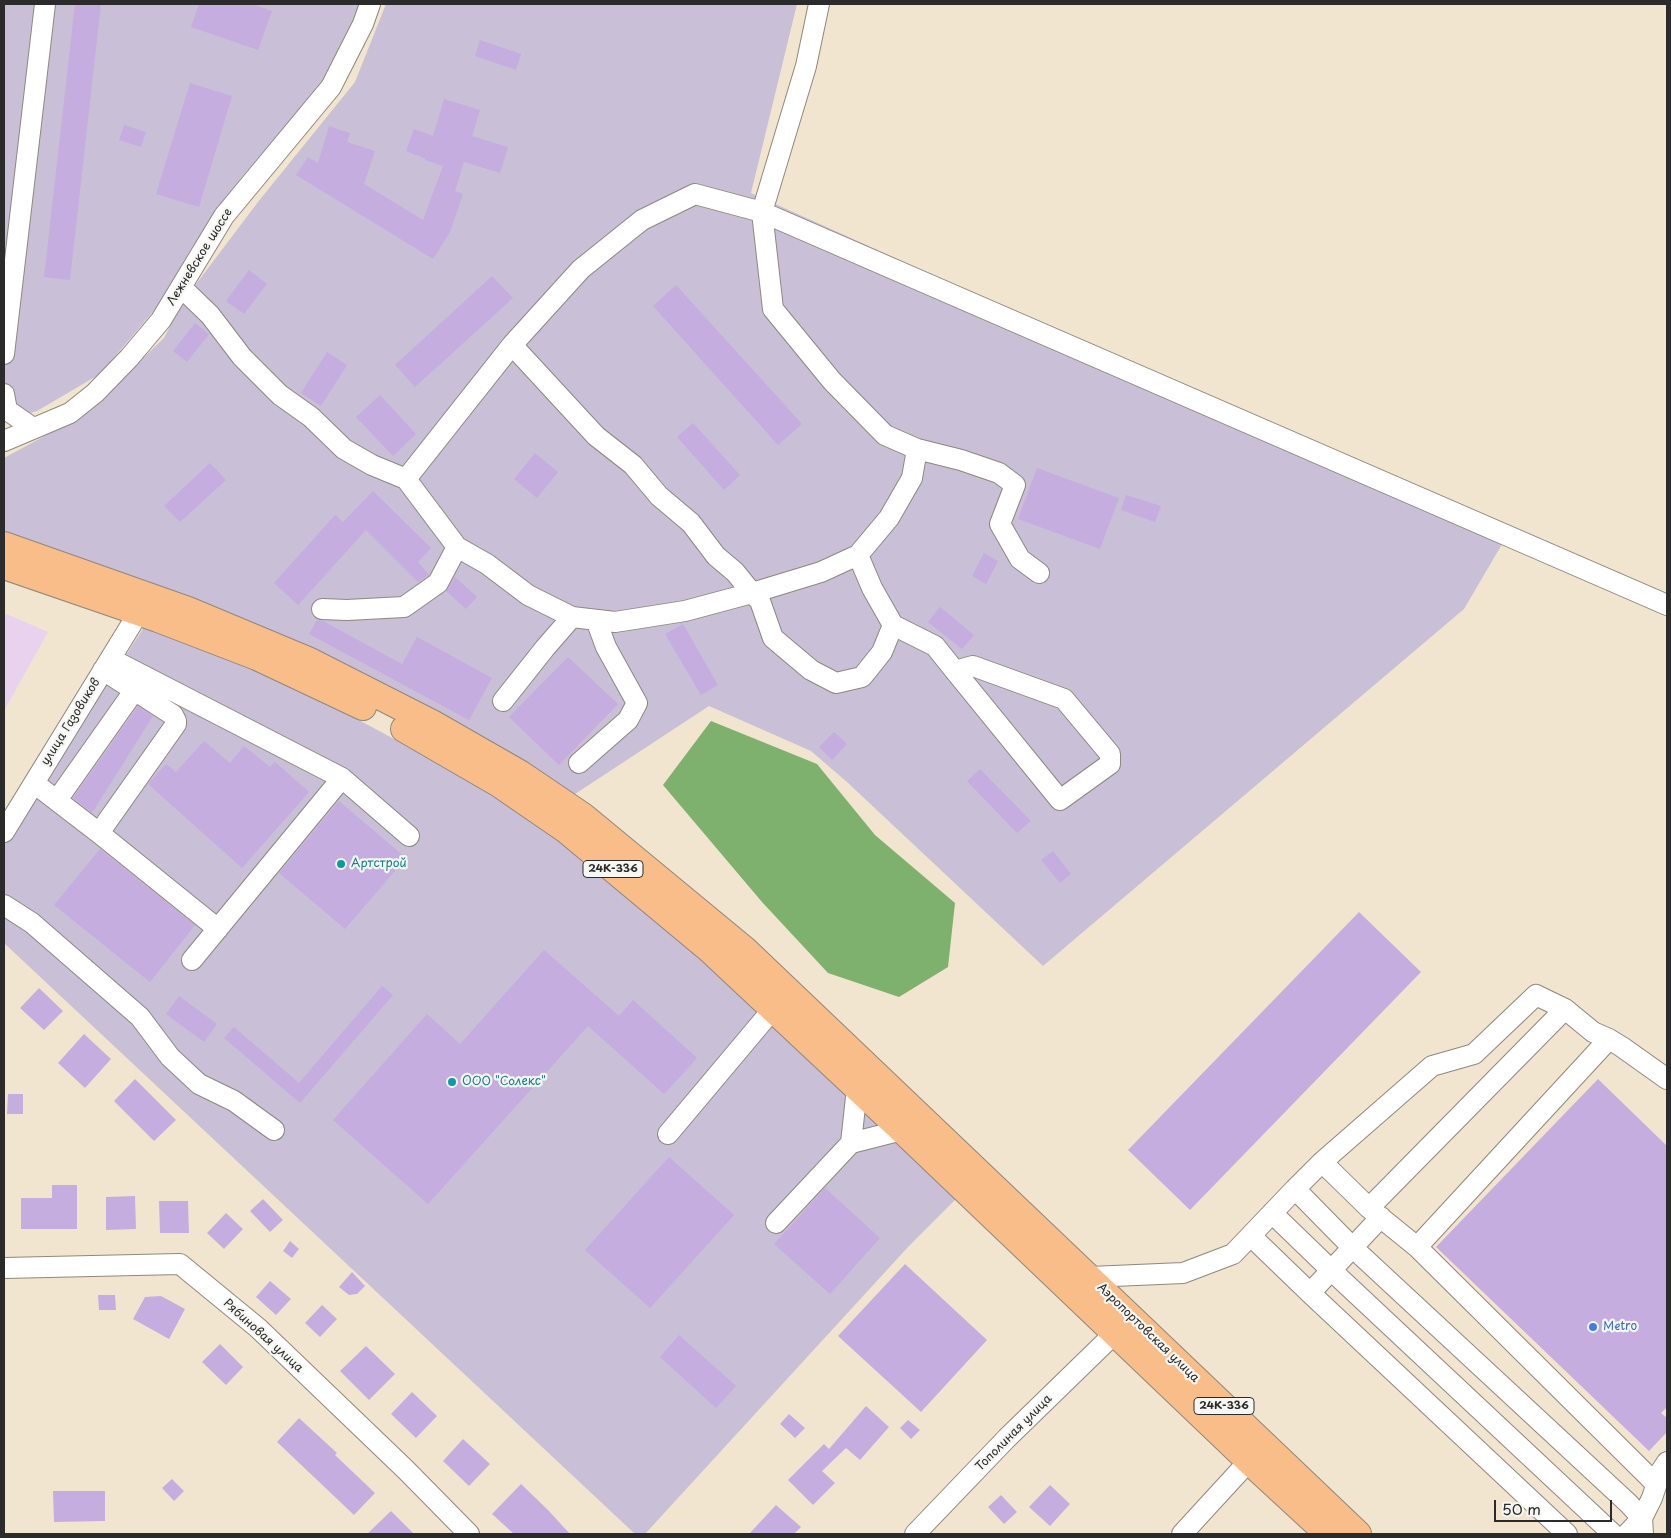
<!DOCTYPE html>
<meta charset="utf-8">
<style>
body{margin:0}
#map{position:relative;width:1671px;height:1538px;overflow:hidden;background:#f2e5cf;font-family:"Playpen Sans",sans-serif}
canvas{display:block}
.frame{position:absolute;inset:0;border:5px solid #2b2b2b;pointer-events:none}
.scale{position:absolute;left:1494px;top:1500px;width:118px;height:22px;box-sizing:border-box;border:2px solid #2b2b2b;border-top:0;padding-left:6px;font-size:15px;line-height:18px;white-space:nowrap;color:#2b2b2b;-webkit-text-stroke:4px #f6f6f2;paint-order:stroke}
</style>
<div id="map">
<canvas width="1671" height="1538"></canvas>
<div class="frame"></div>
<div class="scale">50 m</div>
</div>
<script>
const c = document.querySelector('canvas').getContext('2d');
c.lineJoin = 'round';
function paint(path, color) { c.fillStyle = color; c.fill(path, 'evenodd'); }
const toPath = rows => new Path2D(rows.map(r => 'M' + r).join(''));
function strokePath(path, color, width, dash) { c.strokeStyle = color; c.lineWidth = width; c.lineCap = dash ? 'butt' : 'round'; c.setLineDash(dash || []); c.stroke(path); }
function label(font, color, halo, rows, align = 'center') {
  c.font = font + ' "Playpen Sans",sans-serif'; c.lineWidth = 4.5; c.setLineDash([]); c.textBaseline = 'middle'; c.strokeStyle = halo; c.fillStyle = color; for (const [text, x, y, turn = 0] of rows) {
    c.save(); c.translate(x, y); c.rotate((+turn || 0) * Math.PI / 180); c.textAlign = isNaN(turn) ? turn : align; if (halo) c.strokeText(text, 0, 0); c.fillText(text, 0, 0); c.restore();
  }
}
const built = toPath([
 [4,613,48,632,4,711]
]);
const industrial = toPath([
 [4,4,364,4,361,16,321,85,241,178,191,249,157,307,100,374,37,411,4,420],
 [386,4,797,4,751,193,1508,534,1464,609,1043,966,847,782,811,751,709,706,572,796,4,542,4,458,85,414,164,338,181,304,258,202,355,82],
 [146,624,208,649,327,703,450,769,568,844,729,978,957,1198,908,1247,645,1534,635,1534,4,943,4,845]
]);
const forest = toPath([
 [711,721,817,764,875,835,955,903,948,967,899,997,828,973,762,902,663,785]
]);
const building = toPath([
 [75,4,101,4,70,280,44,277],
 [199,4,252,4,272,11,258,50,191,27],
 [480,40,521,54,516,70,475,56],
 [190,83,232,96,199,207,156,194],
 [444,99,480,110,472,136,508,147,500,173,464,162,455,191,463,194,450,232,433,259,296,175,308,157,318,163,329,126,350,133,347,142,375,151,364,184,423,220,443,166,425,160,426,159,406,151,414,129,433,136],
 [124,125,146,132,141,147,119,140],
 [249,270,267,284,244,314,226,301],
 [492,276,513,298,415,387,395,365],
 [676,285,802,424,778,445,653,306],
 [195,323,209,334,187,362,173,351],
 [327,352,347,365,321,406,301,393],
 [380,395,416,434,393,456,356,417],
 [693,423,740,475,724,490,677,437],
 [535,453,558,472,537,498,514,479],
 [210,463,226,480,180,522,164,506],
 [1037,468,1119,498,1100,549,1018,519],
 [373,491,431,548,418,562,429,575,418,582,366,530,298,605,274,583,335,515,343,522],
 [1126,495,1161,506,1155,522,1121,510],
 [984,553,998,561,986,584,972,576],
 [455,577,477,597,466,609,446,591],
 [940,607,974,635,962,649,928,622],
 [317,620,323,621,402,664,417,637,492,678,469,720,309,634],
 [683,624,718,685,701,695,665,634],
 [568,657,618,704,559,765,509,717],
 [138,706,153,716,92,813,73,798],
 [834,732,847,744,832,760,819,747],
 [204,741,230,763,244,746,270,767,275,762,309,792,242,868,148,784,166,764,176,772],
 [980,769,1031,821,1017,833,967,781],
 [339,801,406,858,345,929,279,873],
 [100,849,195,925,150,982,54,905],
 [1053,851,1071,874,1060,883,1041,860],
 [1359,912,1421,972,1190,1210,1128,1150],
 [544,950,619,1016,633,1000,697,1058,664,1094,588,1026,428,1204,333,1120,427,1014,460,1044],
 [382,986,393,995,300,1103,224,1038,234,1027,299,1083],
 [39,988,63,1011,44,1030,20,1008],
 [179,996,217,1024,204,1042,166,1014],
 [84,1034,111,1059,85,1088,58,1063],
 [135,1079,176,1120,154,1141,114,1101],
 [1598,1079,1667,1146,1667,1407,1661,1413,1667,1418,1667,1432,1649,1451,1436,1247],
 [8,1094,23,1094,23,1114,7,1114],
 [669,1157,734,1215,650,1308,585,1250],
 [52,1185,77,1185,77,1229,21,1229,21,1198,52,1198],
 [825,1188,880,1238,830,1294,774,1244],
 [135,1196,136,1229,106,1230,106,1197],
 [263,1199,283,1220,270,1232,250,1211],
 [159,1201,188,1201,189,1233,160,1233],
 [226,1213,243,1229,224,1249,207,1233],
 [290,1241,299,1249,292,1258,283,1251],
 [905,1264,987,1340,921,1412,838,1336],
 [352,1272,365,1286,357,1294,349,1295,339,1287],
 [270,1281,291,1299,276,1315,256,1297],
 [98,1295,115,1295,116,1310,99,1310],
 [161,1296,185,1309,169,1339,133,1319,145,1297],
 [322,1305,337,1319,320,1337,305,1323],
 [679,1335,736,1386,716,1408,660,1357],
 [220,1344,243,1367,226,1385,202,1362],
 [366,1346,395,1374,369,1400,340,1371],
 [412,1392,437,1416,416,1438,391,1414],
 [866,1406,889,1427,860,1460,846,1448,822,1471,835,1483,813,1505,788,1480,824,1444,829,1449],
 [789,1414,805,1428,795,1438,780,1424],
 [299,1418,337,1453,335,1455,375,1493,354,1515,277,1442],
 [908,1420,920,1430,911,1439,900,1428],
 [463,1439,490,1464,469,1486,443,1461],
 [172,1479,184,1491,174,1501,162,1488],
 [521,1484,548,1510,570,1534,514,1534,492,1514],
 [1050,1485,1070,1504,1050,1526,1029,1507],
 [53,1491,105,1491,105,1521,54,1522],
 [1001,1495,1017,1512,1004,1524,988,1507],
 [776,1505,801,1527,794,1534,749,1534],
 [391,1511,414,1534,367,1534]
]);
const minor = toPath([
 [819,4,806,66,762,212,1667,605],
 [181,287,210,315,242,357,280,395,311,417,344,449,372,465,406,479],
 [512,345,596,436,633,465,659,496,691,523,716,556,735,572,752,593,821,572,858,555],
 [4,354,45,4],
 [4,394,7,410,33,428],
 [4,441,70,413,95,393,129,358,161,320,224,216,331,87,363,24,370,4],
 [457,547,487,564,528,595,572,617],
 [322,609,347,610,404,607,438,583,457,547,406,479,512,345,581,269,642,220,695,194,762,212,773,309,832,381,885,435,917,449],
 [893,625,935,646,955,671,1060,800,1110,764,1110,754,1064,699,973,666,955,671],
 [111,659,342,778,409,836],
 [503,701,545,648,572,617,615,622,685,611,752,593,760,601,773,638,811,670,836,683,862,677,882,652,893,625,872,588,858,555,889,518,912,478,917,449,961,460,999,473,1015,485,1000,524,1020,559,1039,573],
 [579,763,628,720,637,703,606,647,596,620],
 [34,783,99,833,218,929],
 [57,800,134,691],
 [4,832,139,612],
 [99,833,176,724,176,721,173,715,103,670],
 [4,905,32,923,140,1017,170,1057,199,1084,234,1101,274,1130],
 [192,960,342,778],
 [668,1134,773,1009],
 [851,1143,902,1130],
 [1322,1162,1432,1066,1474,1054,1536,995,1565,1009,1593,1032,1609,1039,1622,1047,1667,1079],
 [1295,1189,1322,1162,1369,1208,1417,1247,1656,1484],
 [1369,1208,1565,1009],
 [1272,1213,1331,1270,1613,1534],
 [776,1223,851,1143,857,1088],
 [1253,1238,1310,1293,1567,1534],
 [1417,1247,1609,1039],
 [4,1268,180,1264,258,1328,406,1470,469,1534],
 [1090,1277,1183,1273,1233,1254,1295,1189,1352,1247,1628,1503,1642,1518,1643,1534],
 [1310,1293,1381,1217],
 [915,1534,1007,1438,1115,1333],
 [1182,1534,1249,1461],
 [1627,1534,1642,1518,1652,1498,1661,1471,1667,1462]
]);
const major = toPath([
 [4,545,188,610,310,661,432,723,521,774,583,816,744,949,1358,1534],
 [4,566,158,619,257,657,363,707],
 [404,729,499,784,566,830,710,950,902,1130,1249,1461,1328,1534]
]);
const markers = [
 [341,864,5,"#0f9aa8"],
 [452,1082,5,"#0f9aa8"],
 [1593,1327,5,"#3f7fe0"]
];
const shields = [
 [613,869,60],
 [1224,1406,60]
];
const shieldNames = [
 ["24К-336",613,869],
 ["24К-336",1224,1406]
];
const streetNames = [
 ["Лежневское шоссе",200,257,-58],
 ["улица Газовиков",71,722,-58],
 ["Аэропортовская улица",1148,1333,44],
 ["Рябиновая улица",263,1336,42],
 ["Тополиная улица",1014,1433,-45]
];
const cultureNames = [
 ["Артстрой",351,864],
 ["ООО \"Солекс\"",462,1082]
];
const shopNames = [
 ["Metro",1603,1327]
];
paint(built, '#e9d2ed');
paint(industrial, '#c9bfd7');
paint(forest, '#7db16d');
paint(building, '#c6ade0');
strokePath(minor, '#8e887d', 22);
strokePath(major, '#8e887d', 28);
strokePath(minor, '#fff', 20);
strokePath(major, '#f9bd89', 26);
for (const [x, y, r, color] of markers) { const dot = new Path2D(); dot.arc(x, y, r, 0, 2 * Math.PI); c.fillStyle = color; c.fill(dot); strokePath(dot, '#f6f6f2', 2); }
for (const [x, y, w] of shields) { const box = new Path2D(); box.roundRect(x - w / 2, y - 8.5, w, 17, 4); c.fillStyle = '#f6f6f2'; c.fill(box); strokePath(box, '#2b2b2b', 1); }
label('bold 11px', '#2b2b2b', null, shieldNames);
label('12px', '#2b2b2b', '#f6f6f2', streetNames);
label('12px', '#0d838f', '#f6f6f2', cultureNames, 'left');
label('12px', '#366cbe', '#f6f6f2', shopNames, 'left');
</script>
